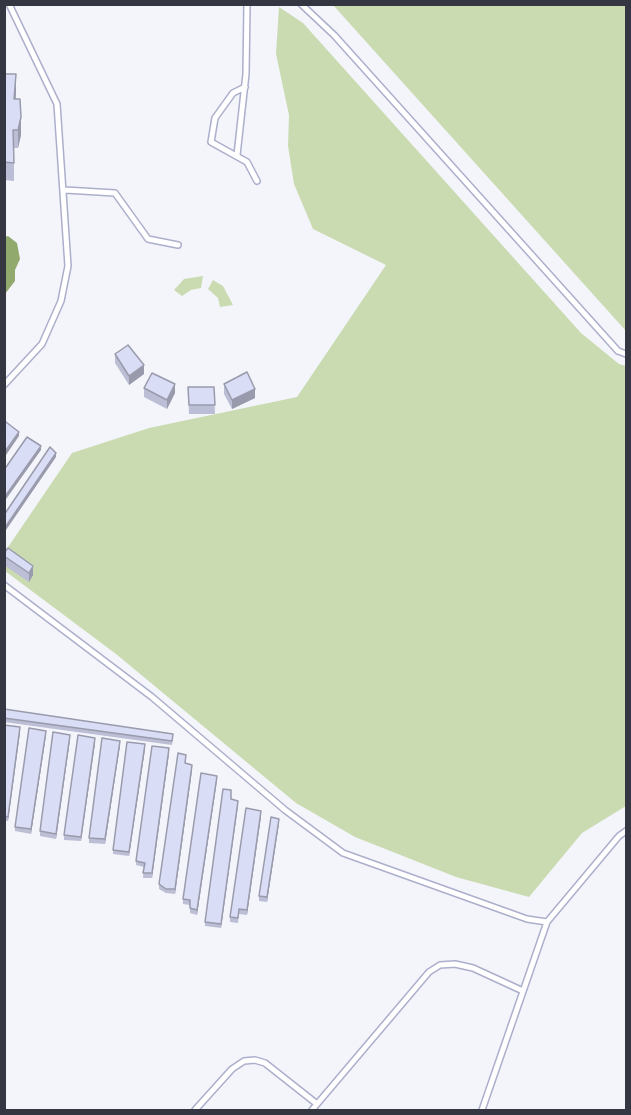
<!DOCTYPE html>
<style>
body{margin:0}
#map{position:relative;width:631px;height:1115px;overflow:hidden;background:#f4f5fb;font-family:"Playfair Display",serif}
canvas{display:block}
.frame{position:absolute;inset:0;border:6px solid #343641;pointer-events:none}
</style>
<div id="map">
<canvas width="631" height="1115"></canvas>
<div class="frame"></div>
</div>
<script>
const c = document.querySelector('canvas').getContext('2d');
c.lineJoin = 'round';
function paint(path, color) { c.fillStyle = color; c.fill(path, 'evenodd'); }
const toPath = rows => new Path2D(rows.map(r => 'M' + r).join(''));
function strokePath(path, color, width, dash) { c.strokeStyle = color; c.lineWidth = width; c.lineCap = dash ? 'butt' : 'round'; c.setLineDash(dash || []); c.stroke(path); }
const green = toPath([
 [333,5,626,5,626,331],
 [279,7,303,23,581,333,619,364,626,366,626,806,582,833,529,897,456,877,355,837,296,803,116,654,5,571,4,553,72,453,149,428,297,397,386,265,313,229,294,184,288,146,289,115,276,54],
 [203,276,201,288,191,290,182,296,174,290,184,279],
 [213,280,223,286,233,305,220,307,218,298,208,289]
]);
const water = toPath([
 [8,236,17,243,20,259,15,270,15,281,5,294,4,237]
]);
const service = toPath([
 [301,4,334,35,618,351,626,354],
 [245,87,233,93,215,118,211,142,247,162,257,181],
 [237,155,246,74,247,4],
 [65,190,115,193,148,239,178,245],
 [4,385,42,344,61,301,68,266,57,104,9,4],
 [4,585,152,697,285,810,343,853,527,919,547,922,619,836,626,831],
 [195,1110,232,1069,244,1061,255,1060,265,1063,317,1104],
 [312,1110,429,972,440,965,455,964,473,968,523,991],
 [482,1110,547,922]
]);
const wall = toPath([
 [4,74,16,92,16,99,21,135,18,148,14,148,14,181,4,180],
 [115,354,144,374,129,385,115,363],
 [224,384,255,398,232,409,224,394],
 [188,387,214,387,215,414,189,414],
 [144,388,175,393,167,409,144,397],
 [4,553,33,575,29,582,4,565],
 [4,709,173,738,172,745,4,722],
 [4,725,20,732,8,821,4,821],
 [46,735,31,834,15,831,15,827],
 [70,739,56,839,40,836,40,831],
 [95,743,81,841,64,840,64,835],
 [120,745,105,844,89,843,89,838],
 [145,749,129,856,113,854,113,850],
 [169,753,152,878,143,878,144,867,136,865,136,861],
 [186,759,186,763,192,770,175,894,166,893,159,889,159,884],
 [217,780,197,915,190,913,190,905,183,904,183,899],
 [231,799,238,805,221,928,205,926,205,922],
 [261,816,247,915,239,914,238,923,230,922,230,917],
 [279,823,267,902,259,901,259,896]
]);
const shadedWall = toPath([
 [16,74,16,92,14,117,14,99],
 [21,117,21,135,18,148,18,130],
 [144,365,144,374,129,385,129,376],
 [175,384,175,393,167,409,167,400],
 [255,389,255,398,232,409,232,400],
 [19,432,19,436,4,458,4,453],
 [41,446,41,450,4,502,4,498],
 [56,453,56,457,4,533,4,529],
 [33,566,33,575,29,582,29,573],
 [20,727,20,732,8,821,8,817],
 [46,731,46,735,31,834,31,829],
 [70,735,70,739,56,839,56,834],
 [95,738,95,743,81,841,81,837],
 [120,741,120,745,105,844,105,839],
 [145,744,145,749,129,856,129,852],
 [169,748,169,753,152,878,152,873],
 [192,765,192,770,175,894,175,889],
 [217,776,217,780,197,915,197,910],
 [238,801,238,805,221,928,221,924],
 [261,811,261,816,247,915,247,910],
 [279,819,279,823,267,902,267,897]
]);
const building = toPath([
 [4,74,16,74,14,99,20,99,21,117,18,130,13,130,14,163,4,162,4,74],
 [128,345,144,365,129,376,115,354,128,345],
 [247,372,255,389,232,400,224,384,247,372],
 [152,373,175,384,167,400,144,388,152,373],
 [188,387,214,387,215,405,189,405,188,387],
 [6,422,19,432,4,453,4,425,6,422],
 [27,437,41,446,4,498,4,470,27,437],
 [50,447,56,453,4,529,4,515,50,447],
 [8,548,33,566,29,573,4,556,4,553,8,548],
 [4,709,173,734,172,741,4,718,4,709],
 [4,725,20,727,8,817,4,816,4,725],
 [29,728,46,731,31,829,15,827,29,728],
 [53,732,70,735,56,834,40,831,53,732],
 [78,735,95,738,81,837,64,835,78,735],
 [102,738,120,741,105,839,89,838,102,738],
 [127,742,145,744,129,852,113,850,127,742],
 [152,746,169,748,152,873,143,873,145,863,136,861,152,746],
 [178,753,186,755,185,763,192,765,175,889,166,889,159,884,178,753],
 [201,773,217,776,197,910,190,908,190,900,183,899,201,773],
 [223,789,231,790,231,799,238,801,221,924,205,922,223,789],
 [246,808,261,811,247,910,239,909,238,918,230,917,246,808],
 [271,817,279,819,267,897,259,896,271,817]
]);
paint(green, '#cadbb1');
paint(water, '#92a96e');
strokePath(service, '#acafcb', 8);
strokePath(service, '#fff', 5);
paint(wall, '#bbbed4');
paint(shadedWall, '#999bac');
paint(building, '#daddf6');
strokePath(building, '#999bac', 1.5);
</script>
